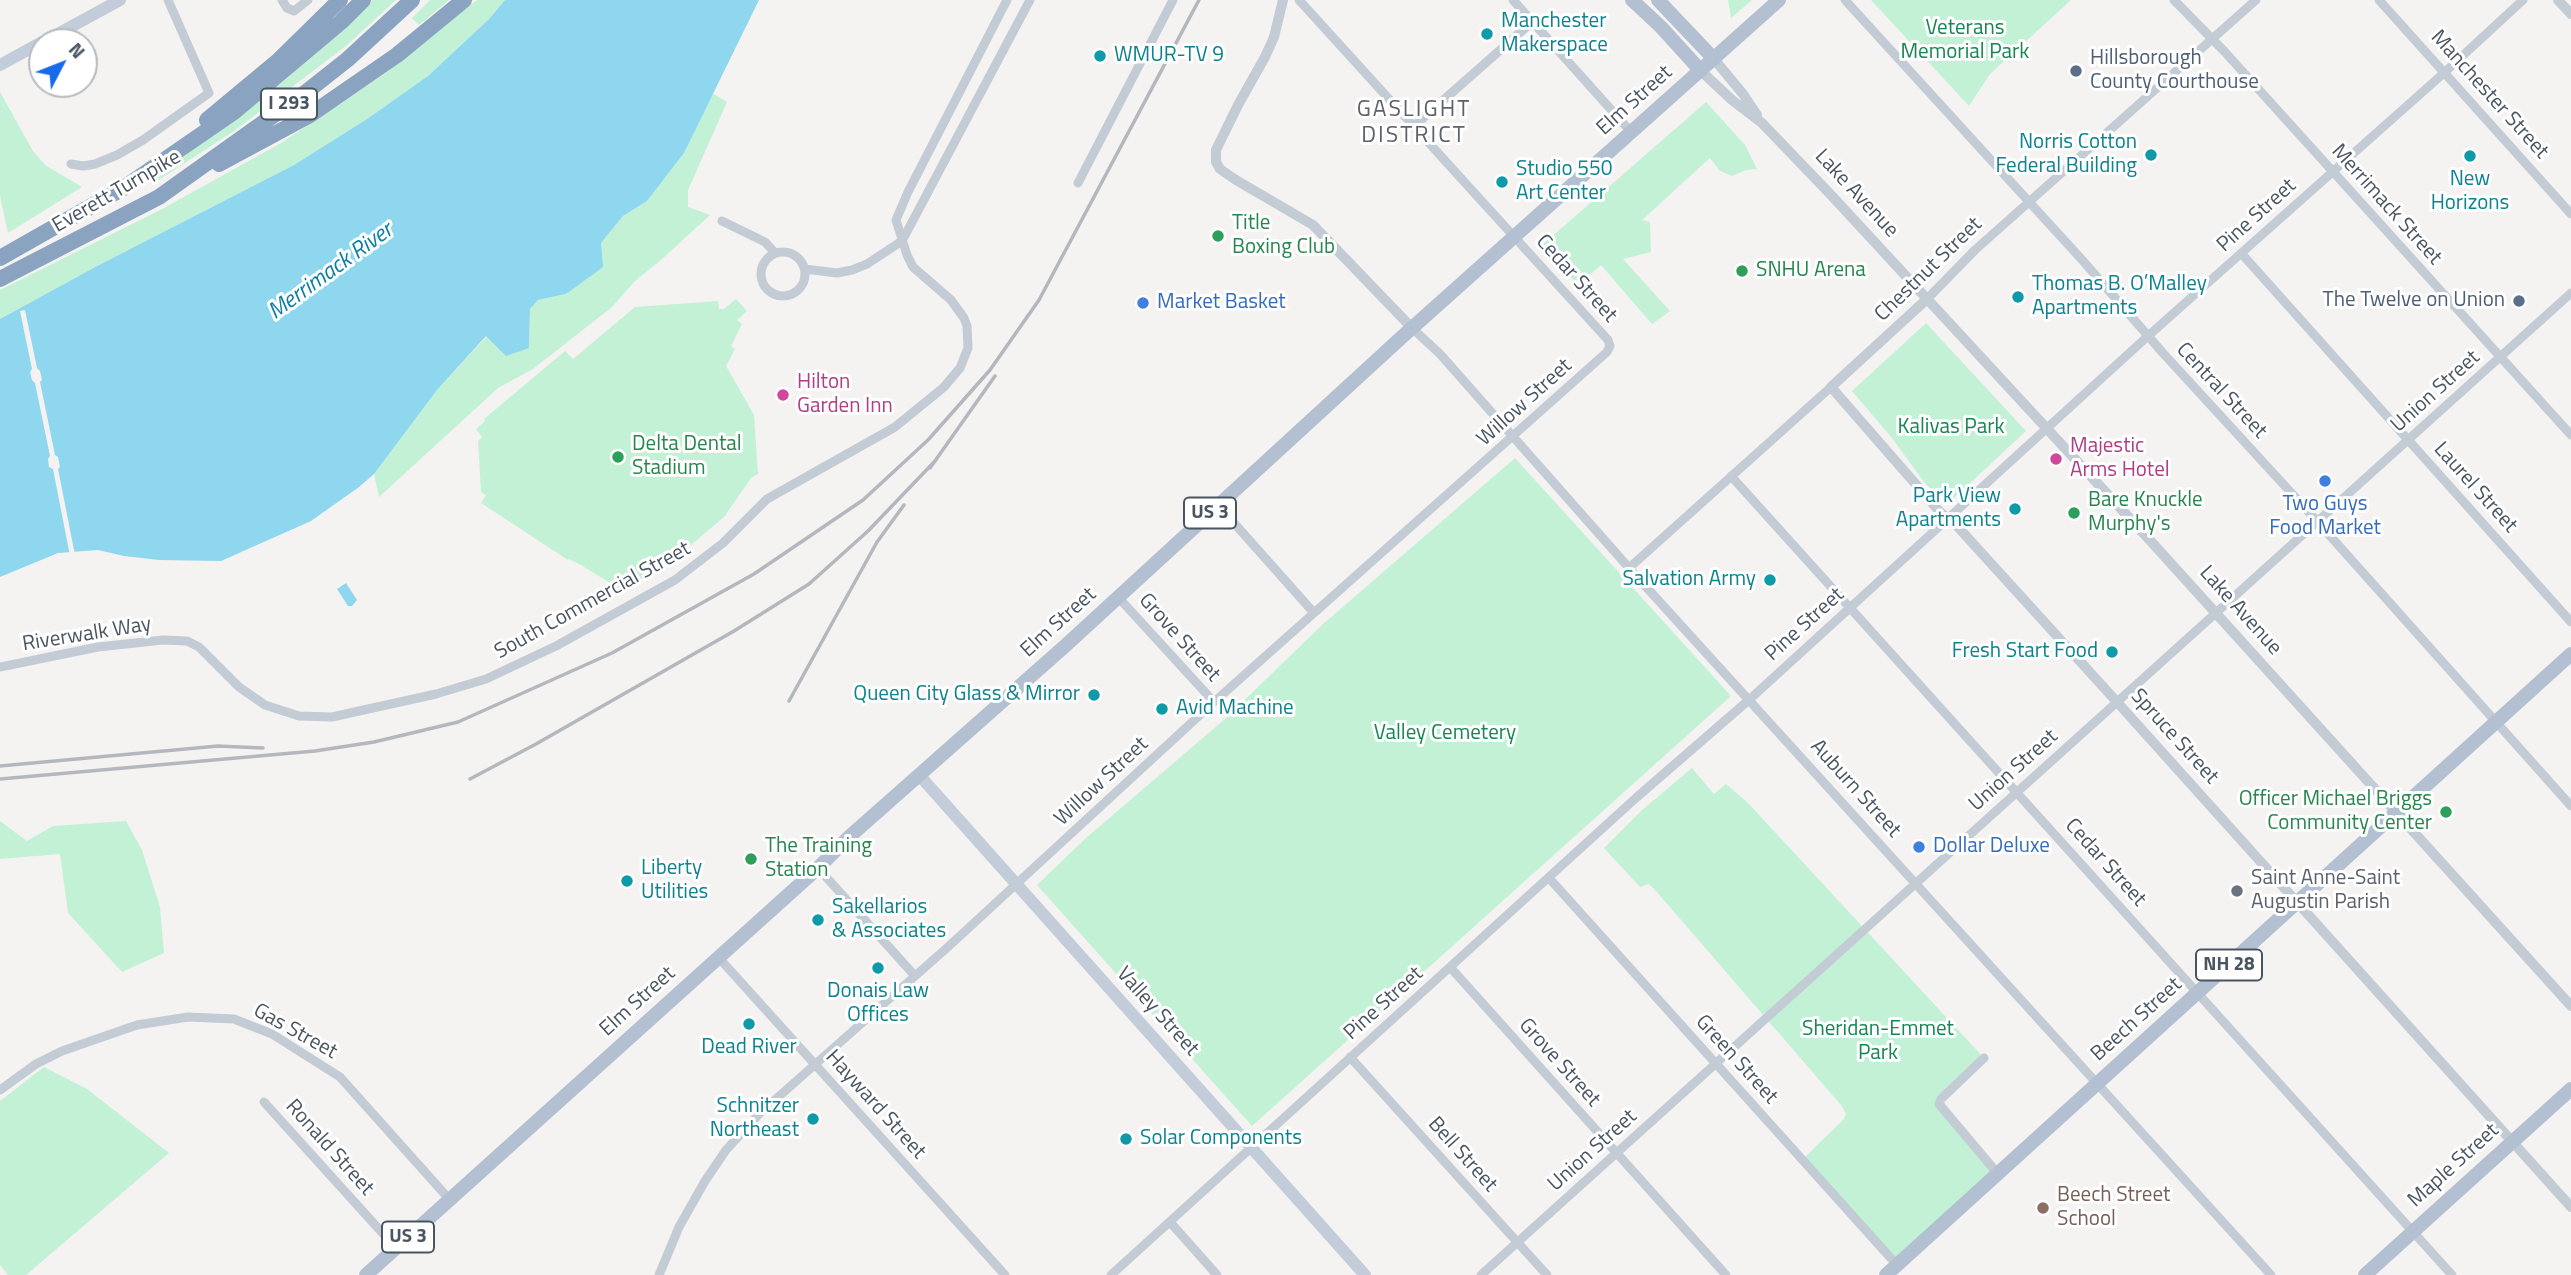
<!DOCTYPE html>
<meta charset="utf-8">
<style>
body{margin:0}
#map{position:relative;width:2571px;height:1275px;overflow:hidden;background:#f5f2f2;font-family:"Titillium Web",sans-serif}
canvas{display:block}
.north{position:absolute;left:28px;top:28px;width:70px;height:70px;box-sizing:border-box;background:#fff;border:2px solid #b6bbc0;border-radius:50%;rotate:48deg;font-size:19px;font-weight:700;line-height:28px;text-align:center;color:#495561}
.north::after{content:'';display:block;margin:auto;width:24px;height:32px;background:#176bea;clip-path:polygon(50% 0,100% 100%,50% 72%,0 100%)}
</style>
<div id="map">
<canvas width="2571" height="1275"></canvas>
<div class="north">N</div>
</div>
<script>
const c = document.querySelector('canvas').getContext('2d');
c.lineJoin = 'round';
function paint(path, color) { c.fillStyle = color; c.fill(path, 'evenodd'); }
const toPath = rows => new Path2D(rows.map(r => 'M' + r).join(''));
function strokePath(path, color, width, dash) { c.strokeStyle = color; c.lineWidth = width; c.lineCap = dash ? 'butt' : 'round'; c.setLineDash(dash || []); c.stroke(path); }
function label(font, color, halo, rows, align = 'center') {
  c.font = font + ' "Titillium Web",sans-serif'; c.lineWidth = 6; c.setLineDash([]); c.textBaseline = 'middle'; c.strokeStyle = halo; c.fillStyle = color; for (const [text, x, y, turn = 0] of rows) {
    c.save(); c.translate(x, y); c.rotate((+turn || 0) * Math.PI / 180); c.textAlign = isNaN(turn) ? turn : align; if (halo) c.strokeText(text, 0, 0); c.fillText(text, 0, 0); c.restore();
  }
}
const green = toPath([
 [373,0,396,0,346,46,234,131,154,183,153,180,286,79],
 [430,0,449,0,419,25,412,18],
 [477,0,505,0,489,19,428,76,367,119,294,165,97,266,0,319,0,290,164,208,281,143,384,74],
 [1728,0,1752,0,1731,18],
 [1871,0,2071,0,1990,74,1969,106],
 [0,92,33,151,45,165,82,187,8,233,0,196],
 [712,93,727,102,688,190,688,207,710,215,662,259,634,282,612,307,533,369,498,388,379,497,374,474,437,390,487,336,529,348,530,309,538,300,567,294,601,243,623,216,647,201,684,153],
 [1706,102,1745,145,1757,169,1746,170,1732,176,1720,171,1710,158,1642,220,1650,222,1651,252,1623,259,1670,311,1652,324,1601,265,1578,285,1541,246],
 [736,299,747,311,737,320,742,324,731,346,735,349,726,366,754,415,758,474,751,478,724,517,673,560,616,594,610,583,581,565,569,559,568,560,481,503,486,495,481,492,478,441,482,437,476,429,485,421,484,419,565,351,573,359,635,307,718,301,719,309,724,309],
 [1926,323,2026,431,1953,499,1935,493,1924,482,1892,438,1852,391],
 [1515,458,1731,696,1252,1126,1037,885,1086,838,1225,719,1322,625],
 [1692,768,1714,794,1726,784,1748,803,1984,1058,1939,1104,1998,1174,1897,1265,1803,1159,1844,1119,1846,1114,1841,1105,1656,891,1649,884,1640,887,1604,848,1642,810],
 [0,821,27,841,53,826,126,821,142,850,160,907,164,953,122,972,68,913,60,854,0,859],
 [44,1067,87,1089,169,1153,26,1275,8,1275,0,1265,0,1101]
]);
const water = toPath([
 [505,0,759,0,684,153,647,201,623,216,601,243,603,267,566,294,538,300,530,309,529,348,506,356,486,336,437,390,374,474,359,487,311,521,221,561,159,560,124,556,98,550,58,553,0,577,0,319,97,266,294,165,367,119,428,76,489,19],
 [346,583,357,600,352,606,348,606,337,589]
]);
const pier = toPath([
 [25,310,37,368,40,371,42,380,40,382,55,455,58,457,60,467,58,469,75,555,70,556,53,469,49,467,48,459,50,456,35,383,32,380,30,372,32,369,20,311]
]);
const minor = toPath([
 [282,0,287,8,294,11,308,0],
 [1513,0,1632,133],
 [1845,0,2084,262,2162,352,2307,510,2571,806],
 [2174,0,2224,51,2571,435],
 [2379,0,2571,214],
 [1414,126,1532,22],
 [71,164,83,166,95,164,117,155,143,140,209,93,168,0],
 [1078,183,1173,0],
 [722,221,765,242,775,253],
 [902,241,1030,0],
 '761 274a22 22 0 1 1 44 0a22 22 0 1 1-44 0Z',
 [2241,253,2571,622],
 [805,269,837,273,852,270,867,264,902,241],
 [1927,299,1975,250,2256,0],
 [1412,328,1440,354,1638,578,2271,1275],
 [1731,476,2452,1275],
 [1218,505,1314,613],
 [1629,568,1831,387],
 [1118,597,1214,702],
 [0,667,98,647,163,640,187,641,199,647,239,687,265,705,299,716,332,717,436,694,486,679,556,646,675,580,723,543,767,499,895,427,944,387,960,368,968,348,967,326,964,318,951,300,913,267,907,255,896,220,908,192,1007,0],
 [818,868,915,976],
 [1549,878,1897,1265],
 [719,958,1005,1275],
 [1450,967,1726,1275],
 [1350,1057,1547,1275],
 [1984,1058,1941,1099,1939,1104,1998,1174],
 [0,1090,36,1064,62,1051,137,1025,188,1017,234,1019,272,1034,340,1077,450,1200],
 [264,1102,396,1248],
 [1170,1222,1217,1275],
 [659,1275,679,1227,705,1181,726,1150,759,1114,949,946,1214,702,1607,352,1610,346,1608,340,1299,0],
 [1111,1275,1637,797,1750,699,2148,336,2445,72,2523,0],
 [1481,1275,2571,293]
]);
const tertiary = toPath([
 [1283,0,1274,37,1265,57,1238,105,1216,150,1216,162,1220,169,1236,180,1313,225,1412,328],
 [2558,0,2571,14],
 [1714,59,1743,94,1757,115],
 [1701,71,1732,100,1762,123,1832,196,2147,537,2571,1006],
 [1927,299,1831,387,1940,512,1957,526,2117,702,2571,1207]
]);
const secondary = toPath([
 [43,42,120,0],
 [0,65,42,42],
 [920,776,1365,1275]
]);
const primary = toPath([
 [1632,0,1661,27,1701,71],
 [1658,0,1714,59],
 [366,1275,818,868,849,837,1065,646,1403,336,1779,0],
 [1886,1275,2571,654],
 [2365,1275,2571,1089]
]);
const motorway = toPath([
 [207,120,278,61,340,0],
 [219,164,310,115,397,55,464,0],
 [0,258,125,187,234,112,341,22,363,0],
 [0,279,159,197,305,93,348,59,412,0]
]);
const rail = toPath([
 [930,468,995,376],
 [789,701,877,542,904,505],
 [0,766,218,746,263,748],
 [0,779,315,751,374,742,458,722,612,653,754,574,863,500,928,440,990,370,1039,300,1199,0],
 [470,779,536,744,734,631,809,584,868,531,936,460]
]);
const markers = [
 [1487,34,7,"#0f9aa8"],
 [1100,56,7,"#0f9aa8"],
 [2076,71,7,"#5c6f8a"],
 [2151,155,7,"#0f9aa8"],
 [2470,156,7,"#0f9aa8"],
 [1502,182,7,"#0f9aa8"],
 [1218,236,7,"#2e9e5b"],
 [1742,271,7,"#2e9e5b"],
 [2018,297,7,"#0f9aa8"],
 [2519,301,7,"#5c6f8a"],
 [1143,303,7,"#3f7fe0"],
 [783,395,7,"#d1479c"],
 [618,457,7,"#2e9e5b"],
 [2056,459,7,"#d1479c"],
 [2325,481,7,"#3f7fe0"],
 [2015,509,7,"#0f9aa8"],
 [2074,513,7,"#2e9e5b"],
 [1770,580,7,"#0f9aa8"],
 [2112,652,7,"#0f9aa8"],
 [1094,695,7,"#0f9aa8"],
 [1162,709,7,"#0f9aa8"],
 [2446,812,7,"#2e9e5b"],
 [1919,847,7,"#3f7fe0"],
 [751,859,7,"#2e9e5b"],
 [627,881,7,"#0f9aa8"],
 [2237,891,7,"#6b7280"],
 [818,920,7,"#0f9aa8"],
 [878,968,7,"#0f9aa8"],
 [749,1024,7,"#0f9aa8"],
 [813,1119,7,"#0f9aa8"],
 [1126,1139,7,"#0f9aa8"],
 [2043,1208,7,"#8d6e63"]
];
const shields = [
 [289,104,56],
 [1210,513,52],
 [2229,965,66],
 [408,1237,52]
];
const shieldNames = [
 ["I 293",289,104],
 ["US 3",1210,513],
 ["NH 28",2229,965],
 ["US 3",408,1237]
];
const cultureNames = [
 ["Manchester",1501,22],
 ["Makerspace",1501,46],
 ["WMUR-TV 9",1114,56],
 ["Norris Cotton",2137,143,"right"],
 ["Federal Building",2137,167,"right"],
 ["Studio 550",1516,170],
 ["Art Center",1516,194],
 ["New",2470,180,"center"],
 ["Horizons",2470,204,"center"],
 ["Thomas B. O’Malley",2032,285],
 ["Apartments",2032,309],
 ["Park View",2001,497,"right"],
 ["Apartments",2001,521,"right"],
 ["Salvation Army",1756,580,"right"],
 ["Fresh Start Food",2098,652,"right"],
 ["Queen City Glass & Mirror",1080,695,"right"],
 ["Avid Machine",1176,709],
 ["Liberty",641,869],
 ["Utilities",641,893],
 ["Sakellarios",832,908],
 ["& Associates",832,932],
 ["Donais Law",878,992,"center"],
 ["Offices",878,1016,"center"],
 ["Dead River",749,1048,"center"],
 ["Schnitzer",799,1107,"right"],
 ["Northeast",799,1131,"right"],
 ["Solar Components",1140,1139]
];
const parkNames = [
 ["Veterans",1965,29],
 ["Memorial Park",1965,53],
 ["Kalivas Park",1951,428],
 ["Valley Cemetery",1445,734],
 ["Sheridan-Emmet",1878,1030],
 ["Park",1878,1054]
];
const serviceNames = [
 ["Hillsborough",2090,59],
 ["County Courthouse",2090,83],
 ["The Twelve on Union",2505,301,"right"]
];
const streetNames = [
 ["Manchester Street",2489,95,48],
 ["Elm Street",1635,101,-42],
 ["Everett Turnpike",117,192,-30],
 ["Lake Avenue",1856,194,47],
 ["Merrimack Street",2386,205,48],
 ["Pine Street",2257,216,-42],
 ["Chestnut Street",1929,270,-44],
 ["Cedar Street",1576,279,48],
 ["Central Street",2221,391,47],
 ["Union Street",2436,392,-42],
 ["Willow Street",1525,403,-42],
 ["Laurel Street",2475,488,48],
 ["South Commercial Street",593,601,-29],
 ["Lake Avenue",2240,611,48],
 ["Elm Street",1059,623,-42],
 ["Pine Street",1805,625,-42],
 ["Riverwalk Way",87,635,-9],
 ["Grove Street",1179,638,48],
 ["Spruce Street",2174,737,48],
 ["Union Street",2014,771,-42],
 ["Willow Street",1102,782,-43],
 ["Auburn Street",1855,789,48],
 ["Cedar Street",2105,863,48],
 ["Elm Street",638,1002,-42],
 ["Pine Street",1384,1004,-42],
 ["Valley Street",1157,1012,48],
 ["Beech Street",2137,1020,-42],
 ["Gas Street",295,1032,29],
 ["Green Street",1736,1060,48],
 ["Grove Street",1559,1063,48],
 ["Hayward Street",875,1105,48],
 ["Ronald Street",329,1148,48],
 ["Union Street",1593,1151,-42],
 ["Bell Street",1462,1155,48],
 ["Maple Street",2454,1166,-42]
];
const leisureNames = [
 ["Title",1232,224],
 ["Boxing Club",1232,248],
 ["SNHU Arena",1756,271],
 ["Delta Dental",632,445],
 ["Stadium",632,469],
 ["Bare Knuckle",2088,501],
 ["Murphy's",2088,525],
 ["Officer Michael Briggs",2432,800,"right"],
 ["Community Center",2432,824,"right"],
 ["The Training",765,847],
 ["Station",765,871]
];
const shopNames = [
 ["Market Basket",1157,303],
 ["Two Guys",2325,505,"center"],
 ["Food Market",2325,529,"center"],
 ["Dollar Deluxe",1933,847]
];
const hotelNames = [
 ["Hilton",797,383],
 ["Garden Inn",797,407],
 ["Majestic",2070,447],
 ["Arms Hotel",2070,471]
];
const worshipNames = [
 ["Saint Anne-Saint",2251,879],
 ["Augustin Parish",2251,903]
];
const educationNames = [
 ["Beech Street",2057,1196],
 ["School",2057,1220]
];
const neighbourhoodNames = [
 ["GASLIGHT",1414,110],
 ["DISTRICT",1414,136]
];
const waterNames = [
 ["Merrimack River",331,272,-36]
];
paint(green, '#c2f1d6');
paint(water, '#8ed7ef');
paint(pier, '#f5f2f2');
strokePath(minor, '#c3ccd4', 9);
strokePath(tertiary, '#c3ccd4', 10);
strokePath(secondary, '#c3cdd9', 12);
strokePath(primary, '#b2c0d1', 14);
strokePath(motorway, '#8aa3c1', 16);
strokePath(rail, '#b4b7bd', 3.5);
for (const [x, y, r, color] of markers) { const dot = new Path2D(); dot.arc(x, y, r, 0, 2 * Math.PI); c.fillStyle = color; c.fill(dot); strokePath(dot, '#fff', 2.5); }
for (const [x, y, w] of shields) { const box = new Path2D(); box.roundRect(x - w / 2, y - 15.5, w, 31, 5); c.fillStyle = '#fff'; c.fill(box); strokePath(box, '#495561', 2); }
label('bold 19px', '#495561', null, shieldNames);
label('21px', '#0d838f', '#fff', cultureNames, 'left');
label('21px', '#168652', '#fff', parkNames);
label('21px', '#4e5e75', '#fff', serviceNames, 'left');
label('21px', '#495561', '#fff', streetNames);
label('21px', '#27864d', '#fff', leisureNames, 'left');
label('21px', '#366cbe', '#fff', shopNames, 'left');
label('21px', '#b23c85', '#fff', hotelNames, 'left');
label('21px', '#5b616d', '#fff', worshipNames, 'left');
label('21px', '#785e54', '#fff', educationNames, 'left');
c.letterSpacing = '2px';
label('23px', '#5e6268', '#fff', neighbourhoodNames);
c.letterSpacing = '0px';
label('italic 23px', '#0a7ea4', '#fff', waterNames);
</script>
